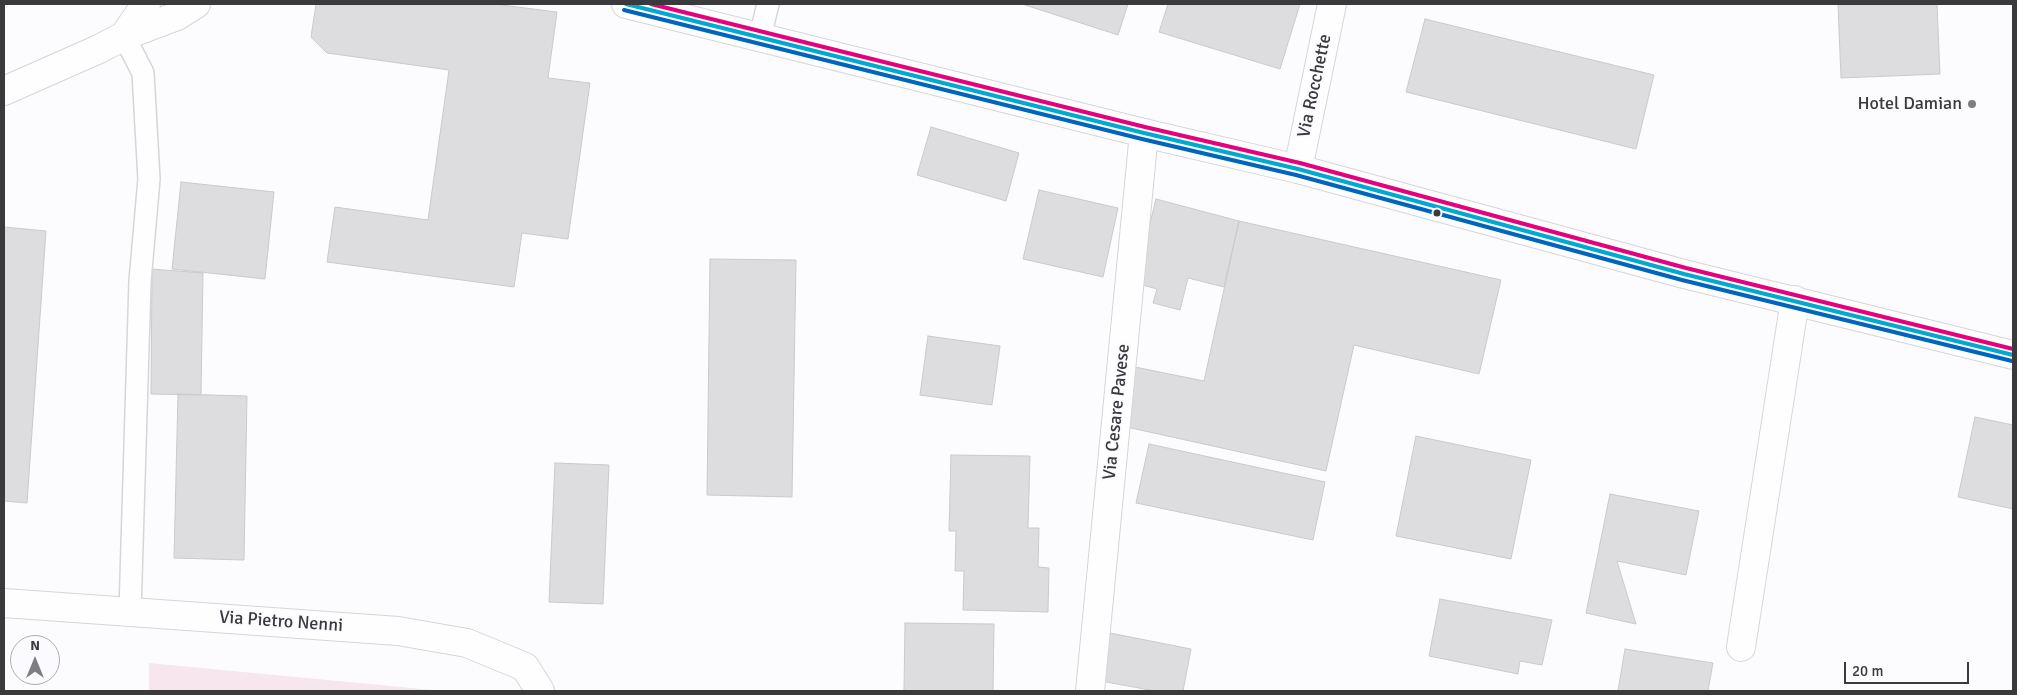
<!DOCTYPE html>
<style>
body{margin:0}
#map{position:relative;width:2017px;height:695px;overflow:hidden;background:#fcfbfd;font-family:Signika,sans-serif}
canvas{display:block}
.frame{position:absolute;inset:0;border:5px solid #3a3a3d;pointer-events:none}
.north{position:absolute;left:10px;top:635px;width:50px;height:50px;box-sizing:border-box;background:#fbfafe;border:1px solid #aeadb1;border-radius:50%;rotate:0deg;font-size:14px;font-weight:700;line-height:20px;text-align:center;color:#3a3a3d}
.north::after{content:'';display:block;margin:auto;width:18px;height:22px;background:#7e7e80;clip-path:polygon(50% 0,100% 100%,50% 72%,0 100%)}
.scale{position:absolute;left:1844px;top:662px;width:125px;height:22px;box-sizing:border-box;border:2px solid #3a3a3d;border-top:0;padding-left:6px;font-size:15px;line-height:18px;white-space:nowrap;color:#3a3a3d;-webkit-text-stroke:4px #fbfafe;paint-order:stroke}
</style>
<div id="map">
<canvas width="2017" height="695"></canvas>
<div class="frame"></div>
<div class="north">N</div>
<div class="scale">20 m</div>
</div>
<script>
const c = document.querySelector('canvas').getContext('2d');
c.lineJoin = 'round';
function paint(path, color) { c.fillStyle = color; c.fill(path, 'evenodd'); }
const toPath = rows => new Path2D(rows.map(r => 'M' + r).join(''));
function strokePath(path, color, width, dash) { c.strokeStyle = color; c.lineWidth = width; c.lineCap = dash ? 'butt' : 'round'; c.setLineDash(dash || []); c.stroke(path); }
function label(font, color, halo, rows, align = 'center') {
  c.font = font + ' Signika,sans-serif'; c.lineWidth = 4; c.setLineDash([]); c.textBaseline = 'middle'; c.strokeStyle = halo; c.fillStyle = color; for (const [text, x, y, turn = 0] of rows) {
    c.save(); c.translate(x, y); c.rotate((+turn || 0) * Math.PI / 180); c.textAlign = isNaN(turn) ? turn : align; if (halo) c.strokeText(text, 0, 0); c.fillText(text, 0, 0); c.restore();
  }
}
const green = toPath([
 [149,663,443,691,149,691]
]);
const building = toPath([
 [316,4,494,4,557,12,548,78,590,83,568,239,522,233,514,287,327,262,335,207,428,220,449,70,327,53,311,37,316,4],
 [1022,4,1128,4,1118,35,1022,4],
 [1168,4,1300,4,1280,69,1159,32,1168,4],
 [1838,4,1937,4,1940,74,1841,78,1838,4],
 [1425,19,1654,75,1636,149,1406,92,1425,19],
 [931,127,1019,153,1006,201,917,175,931,127],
 [181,182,274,192,265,279,172,269,181,182],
 [1039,190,1118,208,1103,277,1023,259,1039,190],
 [1156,199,1239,221,1224,287,1188,278,1180,310,1153,303,1157,289,1135,283,1156,199],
 [1239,221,1501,280,1479,374,1354,345,1326,471,1122,426,1135,367,1204,381,1239,221],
 [4,227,46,231,27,503,4,501,4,227],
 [710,259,796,260,792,497,707,495,710,259],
 [152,269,203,273,201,395,151,394,152,269],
 [928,336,1000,346,992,405,920,395,928,336],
 [178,394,247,396,244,560,174,558,178,394],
 [1975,417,2013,425,2013,509,1958,497,1975,417],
 [1416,436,1531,460,1511,559,1396,536,1416,436],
 [1149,444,1325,482,1313,540,1136,503,1149,444],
 [951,455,1030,456,1028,528,1039,528,1038,567,1049,568,1048,612,963,610,964,571,955,571,956,531,949,531,951,455],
 [555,463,609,465,603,604,549,602,555,463],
 [1610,494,1699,511,1686,575,1617,561,1636,624,1586,613,1610,494],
 [1440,599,1552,620,1542,665,1520,661,1518,674,1429,656,1440,599],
 [905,623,994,624,993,691,904,691,905,623],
 [1110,633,1191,649,1183,691,1155,691,1101,681,1110,633],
 [1625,649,1713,663,1708,691,1618,691,1625,649]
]);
const lane = toPath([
 [124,36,143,73,149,179,140,281,130,611],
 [760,37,768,4]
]);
const street = toPath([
 [124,36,146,4],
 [4,91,99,49,124,36,177,16,196,4],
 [1298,169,1332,4],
 [4,603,398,631,467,643,525,667,540,691],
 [1741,647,1795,300],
 [1090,691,1144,133]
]);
const primary = toPath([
 [626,4,1144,133,1298,169,1684,274,2013,355]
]);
const bus1 = toPath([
 [626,4,1144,133,1298,169,1684,274,2013,355]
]);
const bus2 = toPath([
 [624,10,1142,139,1296,175,1682,280,2012,361]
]);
const bus3 = toPath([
 [651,4,1145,127,1300,163,1686,268,2013,349]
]);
const markers = [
 [1972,104,5,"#7e7e80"],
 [1437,213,4.5,"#3a3a3d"]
];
const streetNames = [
 ["Via Rocchette",1315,86,-78],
 ["Via Cesare Pavese",1117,412,-84],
 ["Via Pietro Nenni",281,622,4]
];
const poiNames = [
 ["Hotel Damian",1962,104]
];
paint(green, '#f8e6ef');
paint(building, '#dddde0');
strokePath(building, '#cacacd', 1);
strokePath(lane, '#d6d5d8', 24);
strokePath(street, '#d6d5d8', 30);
strokePath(primary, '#d6d5d8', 30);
strokePath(lane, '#fffeff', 21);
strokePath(street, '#fffeff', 28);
strokePath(primary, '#fffeff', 28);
strokePath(bus1, '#00a9ce', 4);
strokePath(bus2, '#0065bd', 4);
strokePath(bus3, '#e5007d', 4);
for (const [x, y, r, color] of markers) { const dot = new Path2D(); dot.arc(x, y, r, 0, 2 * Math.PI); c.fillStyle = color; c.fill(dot); strokePath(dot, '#fbfafe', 2); }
label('18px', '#3a3a3d', '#fbfafe', streetNames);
label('18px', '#3a3a3d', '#fbfafe', poiNames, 'right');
</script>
